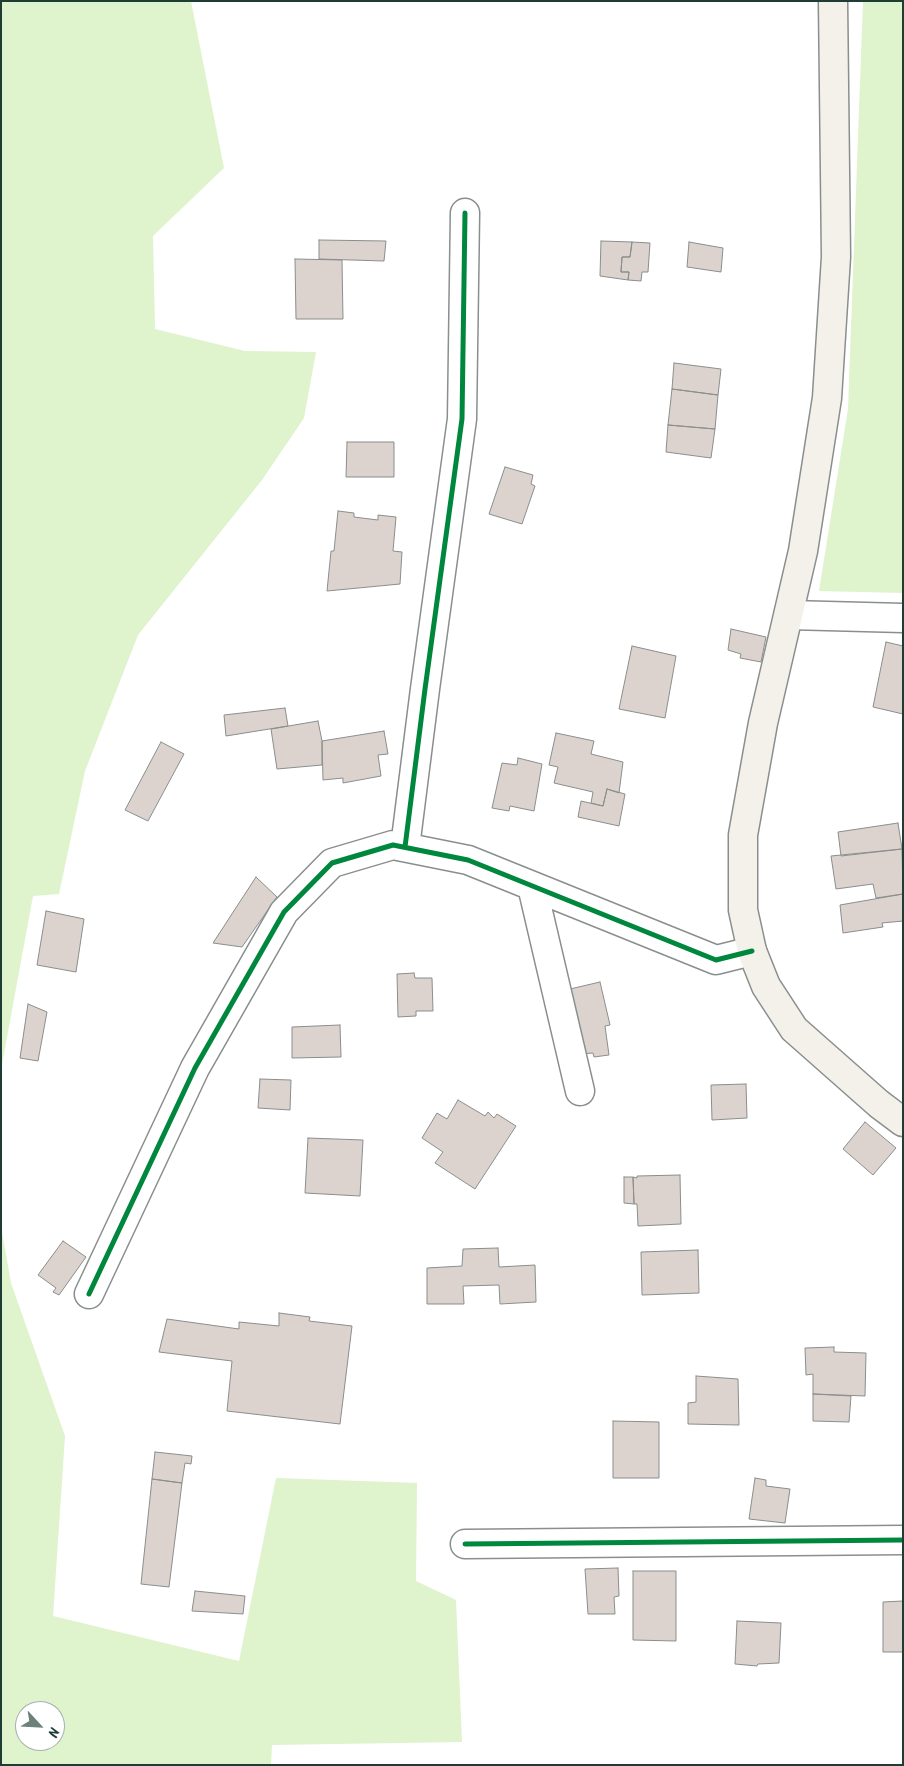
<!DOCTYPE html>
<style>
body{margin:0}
#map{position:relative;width:904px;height:1766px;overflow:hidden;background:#fff;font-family:Kalam,sans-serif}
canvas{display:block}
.frame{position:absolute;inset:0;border:2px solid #1f3d34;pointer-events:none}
.north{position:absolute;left:15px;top:1701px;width:50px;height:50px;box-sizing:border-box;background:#fff;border:1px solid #a5b1ae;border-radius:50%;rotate:115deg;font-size:14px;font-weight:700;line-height:20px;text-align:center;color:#1f3d34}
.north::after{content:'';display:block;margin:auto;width:18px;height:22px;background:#6d817b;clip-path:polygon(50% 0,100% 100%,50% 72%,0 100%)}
</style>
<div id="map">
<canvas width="904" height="1766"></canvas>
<div class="frame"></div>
<div class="north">N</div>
</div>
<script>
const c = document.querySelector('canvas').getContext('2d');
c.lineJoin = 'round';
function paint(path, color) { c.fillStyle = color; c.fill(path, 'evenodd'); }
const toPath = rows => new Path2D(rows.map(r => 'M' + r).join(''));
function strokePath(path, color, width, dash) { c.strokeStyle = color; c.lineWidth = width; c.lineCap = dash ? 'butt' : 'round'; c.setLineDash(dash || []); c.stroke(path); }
const green = toPath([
 [1,1,191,1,224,168,153,236,155,329,245,351,316,352,304,418,262,480,138,635,85,771,59,894,33,896,1,1070],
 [863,1,903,1,903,593,819,591,848,409],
 [1,1226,11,1283,65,1436,53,1616,239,1661,276,1478,417,1483,416,1581,456,1600,462,1742,272,1745,271,1765,1,1765],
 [25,1711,55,1711,55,1741,25,1741]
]);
const building = toPath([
 [319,240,386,241,384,261,319,259,319,240],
 [601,241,632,242,630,257,622,257,621,272,629,272,628,280,600,276,601,241],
 [632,242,650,243,648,272,642,272,641,281,628,280,629,272,621,272,622,257,630,257,632,242],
 [689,242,723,248,721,272,687,267,689,242],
 [295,259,342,260,343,319,296,319,295,259],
 [674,363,721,369,718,395,672,389,674,363],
 [672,389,718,395,715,429,668,425,672,389],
 [668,425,715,429,711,458,666,452,668,425],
 [347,442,394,442,394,477,346,477,347,442],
 [505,467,533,475,531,484,535,486,522,524,489,514,505,467],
 [338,511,354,513,354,517,378,520,378,515,396,517,393,551,402,552,400,584,327,591,331,551,334,551,338,511],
 [731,629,766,637,761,662,740,658,741,654,728,650,731,629],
 [886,642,903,646,903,714,873,707,886,642],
 [632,646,676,656,665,718,619,709,632,646],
 [285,708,288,726,226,736,224,715,285,708],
 [318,721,322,741,322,765,277,769,271,729,318,721],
 [384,731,388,754,378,755,381,776,343,783,343,778,323,780,322,741,384,731],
 [556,733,594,741,591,754,623,762,619,793,607,789,603,806,591,803,593,792,554,783,558,767,549,765,556,733],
 [161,742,184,754,148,821,125,810,161,742],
 [518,758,542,764,534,811,510,806,509,811,492,808,502,763,517,765,518,758],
 [607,789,625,794,619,826,578,817,581,801,603,806,607,789],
 [898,823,902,849,841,856,838,832,898,823],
 [902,849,903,894,876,898,873,884,836,889,831,856,902,849],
 [256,877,277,897,242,947,213,943,256,877],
 [903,894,903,921,882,923,883,927,843,933,840,905,903,894],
 [46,911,84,919,76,972,37,965,46,911],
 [414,973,415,978,432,978,433,1011,416,1011,416,1016,398,1017,397,974,414,973],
 [600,982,610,1025,605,1026,609,1055,594,1057,593,1053,581,1054,578,1029,570,989,600,982],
 [28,1004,47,1012,38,1061,20,1058,28,1004],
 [340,1025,341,1057,292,1058,292,1027,340,1025],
 [260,1079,291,1080,290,1110,258,1108,260,1079],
 [746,1084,747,1118,712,1120,711,1085,746,1084],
 [458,1100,485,1116,488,1112,494,1118,497,1114,516,1126,475,1189,435,1163,443,1152,422,1138,437,1113,447,1119,458,1100],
 [865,1122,896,1148,873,1175,843,1149,865,1122],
 [308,1138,363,1140,360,1196,305,1193,308,1138],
 [680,1175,681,1224,638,1226,637,1204,634,1204,633,1177,637,1178,637,1176,680,1175],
 [624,1177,633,1177,634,1204,624,1203,624,1177],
 [63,1241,86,1257,59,1295,53,1292,56,1288,38,1275,63,1241],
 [498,1248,499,1267,535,1265,536,1302,500,1304,499,1285,463,1286,464,1304,427,1304,427,1268,462,1266,463,1249,498,1248],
 [698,1250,699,1293,642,1295,641,1252,698,1250],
 [279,1313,310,1317,309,1321,352,1326,340,1424,227,1411,232,1361,159,1352,167,1319,239,1329,239,1322,279,1326,279,1313],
 [834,1347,834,1352,866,1353,865,1396,813,1394,813,1374,806,1375,805,1348,834,1347],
 [696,1376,738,1379,739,1425,688,1424,688,1403,696,1402,696,1376],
 [813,1394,851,1396,849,1422,813,1421,813,1394],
 [613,1421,659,1422,659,1478,613,1478,613,1421],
 [155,1452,192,1456,191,1464,185,1463,182,1483,152,1479,155,1452],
 [755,1478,766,1480,766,1486,790,1489,785,1523,749,1519,755,1478],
 [152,1479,182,1483,169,1587,141,1584,152,1479],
 [618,1568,619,1596,614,1597,615,1614,588,1614,585,1569,618,1568],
 [633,1571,676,1571,676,1641,633,1640,633,1571],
 [195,1591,245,1596,243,1614,192,1611,195,1591],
 [903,1601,903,1652,883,1652,883,1602,903,1601],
 [737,1621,781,1623,779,1663,758,1664,757,1666,735,1664,737,1621]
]);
const minor = toPath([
 [789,615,903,618],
 [405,847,425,689,462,419,465,213],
 [532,886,580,1091],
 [89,1294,195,1068,284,912,332,863,393,845,468,860,716,960,752,951],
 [465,1544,903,1540]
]);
const major = toPath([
 [833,1,836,257,827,398,803,551,763,723,743,835,743,910,752,951,766,986,794,1029,879,1104,903,1122]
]);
const cycleway = toPath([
 [405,847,425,689,462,419,465,213],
 [89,1294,195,1068,284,912,332,863,393,845,468,860,716,960,752,951],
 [465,1544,903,1540]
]);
paint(green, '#dff3cd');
paint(building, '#dcd2ce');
strokePath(building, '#898f8d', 1);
strokePath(minor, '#898f8d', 31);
strokePath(major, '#898f8d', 31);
strokePath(minor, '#fff', 28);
strokePath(major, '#f4f1eb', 28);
strokePath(cycleway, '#00873e', 5);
</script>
